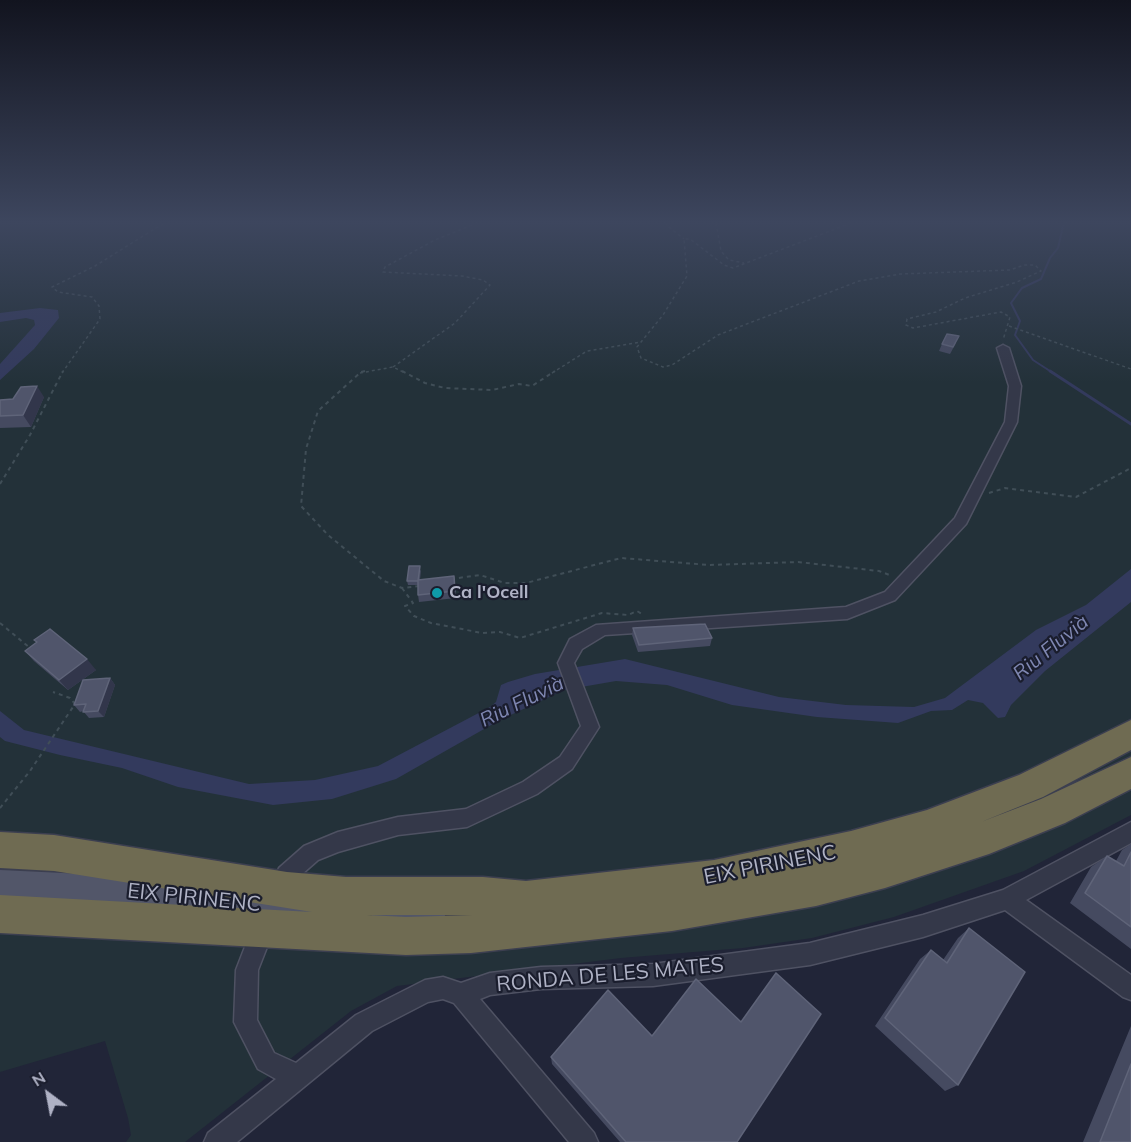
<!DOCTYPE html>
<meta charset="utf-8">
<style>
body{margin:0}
#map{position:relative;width:1131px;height:1142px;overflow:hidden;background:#212538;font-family:Mulish,sans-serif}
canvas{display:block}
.north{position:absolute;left:18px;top:1064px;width:60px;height:60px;-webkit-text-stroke:4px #1a1d2d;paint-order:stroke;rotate:328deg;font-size:16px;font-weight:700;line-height:24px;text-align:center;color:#afb2c5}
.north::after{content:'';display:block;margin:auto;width:21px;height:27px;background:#afb2c5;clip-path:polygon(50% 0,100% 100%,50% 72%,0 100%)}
</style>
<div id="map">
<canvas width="1131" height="1142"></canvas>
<div class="north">N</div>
</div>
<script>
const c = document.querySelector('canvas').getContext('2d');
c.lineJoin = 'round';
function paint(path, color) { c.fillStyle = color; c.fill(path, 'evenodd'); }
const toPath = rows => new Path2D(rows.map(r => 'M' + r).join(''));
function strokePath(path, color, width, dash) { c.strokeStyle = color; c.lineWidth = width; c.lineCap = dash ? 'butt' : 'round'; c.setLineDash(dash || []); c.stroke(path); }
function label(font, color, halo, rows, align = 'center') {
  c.font = font + ' Mulish,sans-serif'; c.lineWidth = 4.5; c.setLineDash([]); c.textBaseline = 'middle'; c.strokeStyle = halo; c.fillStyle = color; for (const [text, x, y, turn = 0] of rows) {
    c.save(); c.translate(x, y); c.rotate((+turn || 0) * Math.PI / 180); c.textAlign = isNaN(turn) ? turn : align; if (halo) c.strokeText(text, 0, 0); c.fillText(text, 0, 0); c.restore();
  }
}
const green = toPath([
 [0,223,1131,223,1131,815,1024,871,894,917,812,938,743,948,621,958,397,986,351,1011,185,1142,126,1142,131,1135,128,1118,105,1041,0,1072]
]);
const water = toPath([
 [40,308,58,310,59,318,34,349,0,380,0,364,35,325,34,320,26,318,0,322,0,313],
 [1131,569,1131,602,1045,671,1011,705,1005,717,998,718,983,703,968,700,952,710,931,711,898,723,817,717,732,705,667,685,616,681,564,690,500,720,396,779,332,799,273,805,178,787,122,768,60,755,5,741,0,737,0,711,24,730,249,784,315,780,378,766,490,707,496,702,501,685,508,682,535,674,625,659,779,697,846,705,914,707,945,698,1036,630,1086,605]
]);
const streamFar1 = toPath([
 [1053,373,1033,360,1015,335,1020,321,1011,303,1022,288,1041,279,1050,258,1058,248,1063,226,1067,223]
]);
const stream = toPath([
 [1050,371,1131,424]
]);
const pathFar1 = toPath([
 [664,223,684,239],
 [716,223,721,251,729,260,744,263],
 [851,223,733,268,724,265,690,239,684,239,687,276,663,315,637,347,641,358,663,367,672,365,718,335,859,281,900,274,1010,270,1024,265,1035,265,1041,271,1017,282,965,298,936,312,907,319,906,325,913,328,1001,312,1010,317,1003,340],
 [1009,326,1131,369],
 [393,367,455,323,490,285,483,280,462,276,383,272,385,267,435,240,477,223],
 [62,373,100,319,99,306,92,297,58,292,52,287,95,266,164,223],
 [360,373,393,367,405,373],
 [552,373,587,351,641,342]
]);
const path = toPath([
 [365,371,361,372,318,411,306,449,301,506,328,535,384,581,402,588,420,586],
 [402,371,425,383,445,388,492,390,519,384,532,386,555,371],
 [0,484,30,435,63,371],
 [989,493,1005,488,1076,497,1131,468],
 [451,579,480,575,505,583,526,583,621,558,709,565,798,562,879,571,892,576],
 [402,588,413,603,405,606,414,616,431,623,482,633,500,632,520,638,602,613,628,615,637,611,642,614],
 [0,623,30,648],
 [0,808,30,771,75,704,70,698,53,692]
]);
const street = toPath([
 [1003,345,1009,348,1021,386,1017,422,966,524,895,600,847,619,605,635,582,649,574,663,599,727,572,769,537,794,467,827,398,835,338,852,318,860,293,882,286,885,279,882,276,875,279,868,304,846,338,832,398,817,466,809,523,782,560,757,581,726,558,663,570,639,596,625,846,607,885,592,955,518,1005,422,1009,386,997,348,1003,345],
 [1131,822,1131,843,1026,900,1131,975,1131,1000,1123,997,1005,910,923,937,810,965,653,986,541,989,490,995,480,999,594,1133,598,1142,569,1142,454,1003,443,999,428,1002,372,1031,237,1142,204,1142,208,1133,276,1079,258,1069,234,1022,236,970,248,939,256,936,264,939,267,947,258,970,257,1020,274,1053,296,1063,356,1015,425,980,443,977,461,983,490,973,541,967,653,964,810,943,923,915,1003,890,1131,822]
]);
const primary = toPath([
 [0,870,146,877,321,896,332,901,337,912,332,923,321,928,146,907,0,900,0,870],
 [431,895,442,900,447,911,442,922,431,927,387,933,376,928,371,917,376,906,387,901,431,895]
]);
const highway = toPath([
 [1131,720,1131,750,1043,797,981,822,1041,799,1131,757,1131,789,1065,823,989,854,885,888,816,906,672,931,471,953,406,955,0,933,0,895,312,912,54,871,0,868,0,832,54,835,287,872,346,877,483,877,526,881,714,860,851,831,927,810,1019,775,1131,720],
 [367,915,472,915,406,917,367,915]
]);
const wall = toPath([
 [956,343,950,354,939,351,942,344],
 [44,397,31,427,0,428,0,400],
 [421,570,420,580,455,584,456,598,419,602,418,595,418,585,408,585,407,581],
 [633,628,712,638,710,646,638,652,632,635],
 [34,640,96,670,68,690,34,661,25,651,37,643],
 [110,678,115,685,104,717,89,718,83,711,80,712,74,705],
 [1131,844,1131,949,1070,903,1091,867,1107,856,1116,861,1122,850],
 [969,928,958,1085,945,1091,875,1026,920,959,931,950,943,960,958,938],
 [1131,1026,1131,1142,1083,1142],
 [551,1057,737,1142,620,1142,552,1064]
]);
const shadedWall = toPath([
 [37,386,44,397,31,427,23,415],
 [87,659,96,670,68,690,59,680],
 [110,678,115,685,104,717,98,711]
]);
const building = toPath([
 [947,334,959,336,953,347,942,344,947,334],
 [37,386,23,415,0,416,0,400,13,399,21,387,37,386],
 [409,566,420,566,418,581,407,581,409,566],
 [454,576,455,591,418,595,418,580,454,576],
 [705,624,712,638,639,645,633,628,705,624],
 [50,629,87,659,59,680,25,651,37,642,34,640,50,629],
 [110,678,98,711,83,712,86,704,74,705,83,680,110,678],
 [1131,852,1131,927,1085,893,1107,856,1124,866,1131,852],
 [969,928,1025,972,958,1085,885,1018,931,950,947,963,969,928],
 [776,973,821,1014,737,1142,626,1142,551,1057,608,990,652,1036,696,979,741,1022,776,973],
 [1131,1064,1131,1142,1100,1142,1131,1064]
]);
const markers = [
 [437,593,6,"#0f9aa8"]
];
const poiNames = [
 ["Ca l'Ocell",449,593]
];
const waterNames = [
 ["Riu Fluvià",1051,648,-39],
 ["Riu Fluvià",522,702,-26]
];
const nearStreetnames = [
 ["EIX PIRINENC",770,865,-11],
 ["EIX PIRINENC",194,898,6],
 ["RONDA DE LES MATES",610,975,-5]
];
paint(green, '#233139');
paint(water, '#333a5d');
strokePath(streamFar1, '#333a5d', 2);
strokePath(stream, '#333a5d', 3);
strokePath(street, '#4f5263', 3);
strokePath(primary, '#3e4152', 4);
strokePath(highway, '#3c3f50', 3);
strokePath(pathFar1, '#404e57', 1.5, [3, 3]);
strokePath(path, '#404e57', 2, [4, 4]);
paint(street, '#343849');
paint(primary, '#525669');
paint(highway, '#6f6b52');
paint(wall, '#454a60');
paint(shadedWall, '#32364b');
paint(building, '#50556b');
strokePath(building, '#5f6479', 1.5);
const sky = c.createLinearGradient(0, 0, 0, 383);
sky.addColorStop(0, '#12141f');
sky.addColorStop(0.58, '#3d465e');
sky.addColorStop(1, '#3d465e00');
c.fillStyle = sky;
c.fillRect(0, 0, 1131, 383);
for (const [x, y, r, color] of markers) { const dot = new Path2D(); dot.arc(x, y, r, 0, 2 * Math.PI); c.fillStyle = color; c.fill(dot); strokePath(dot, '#1a1d2d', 2); }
label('bold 18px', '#afb2c5', '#1a1d2d', poiNames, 'left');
label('italic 20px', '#7f87b2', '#1a1d2d', waterNames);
label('21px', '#afb2c5', '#1a1d2d', nearStreetnames);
</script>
